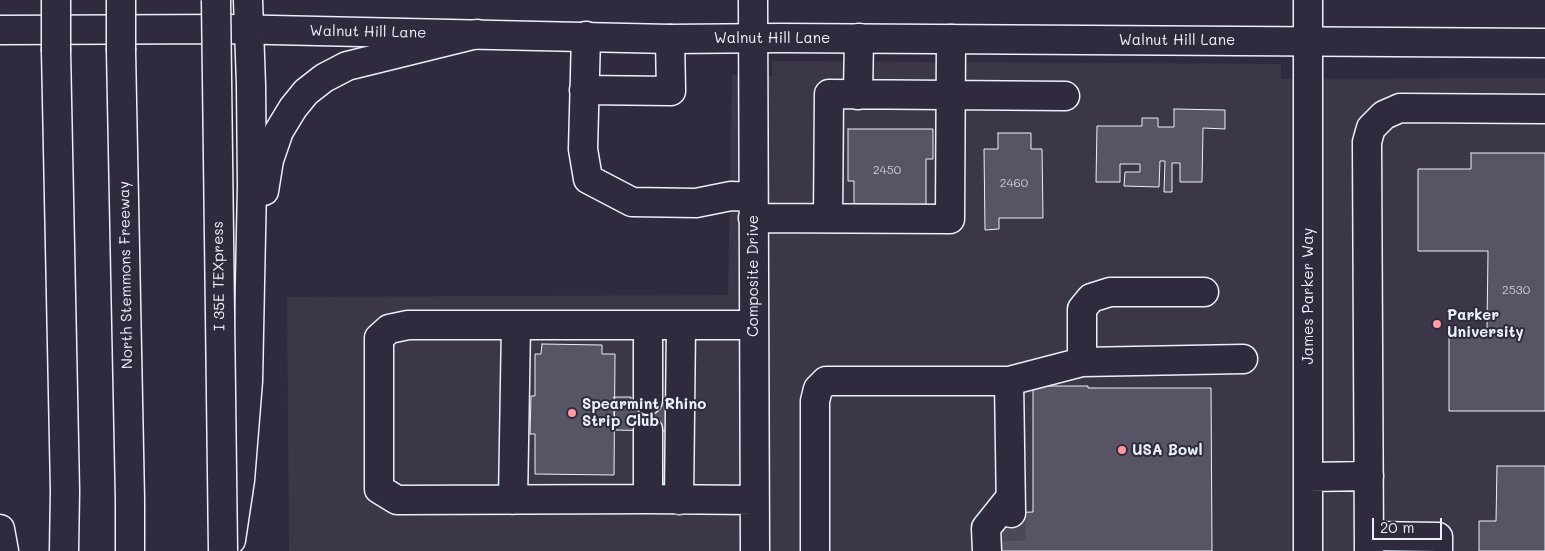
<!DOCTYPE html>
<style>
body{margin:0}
#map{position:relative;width:1545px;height:551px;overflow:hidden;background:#2f2a3d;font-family:Mali,sans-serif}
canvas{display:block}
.scale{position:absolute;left:1372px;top:518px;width:70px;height:22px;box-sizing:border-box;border:2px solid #e8f1f8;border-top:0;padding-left:6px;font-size:15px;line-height:18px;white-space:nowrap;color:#e8f1f8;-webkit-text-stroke:4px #2f2a3d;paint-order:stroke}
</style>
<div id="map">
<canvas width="1545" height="551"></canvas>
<div class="scale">20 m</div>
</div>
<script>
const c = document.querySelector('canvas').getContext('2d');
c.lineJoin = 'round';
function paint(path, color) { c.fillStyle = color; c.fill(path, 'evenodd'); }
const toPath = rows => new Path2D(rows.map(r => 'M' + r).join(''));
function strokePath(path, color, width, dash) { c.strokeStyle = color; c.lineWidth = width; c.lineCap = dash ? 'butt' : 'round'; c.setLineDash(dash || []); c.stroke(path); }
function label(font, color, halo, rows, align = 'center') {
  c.font = font + ' Mali,sans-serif'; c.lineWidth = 4; c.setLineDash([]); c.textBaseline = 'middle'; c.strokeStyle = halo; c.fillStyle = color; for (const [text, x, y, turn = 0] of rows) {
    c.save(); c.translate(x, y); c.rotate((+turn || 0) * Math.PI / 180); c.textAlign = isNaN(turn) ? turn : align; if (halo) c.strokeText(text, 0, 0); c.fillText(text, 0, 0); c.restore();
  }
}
const built = toPath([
 [772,61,1281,64,1281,79,1545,78,1545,551,289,551,287,297,728,295,732,75,772,76]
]);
const building = toPath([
 [1174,109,1225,110,1225,129,1203,128,1202,182,1180,182,1180,163,1172,163,1172,192,1164,192,1165,161,1160,161,1159,187,1124,186,1125,172,1140,172,1140,164,1120,164,1120,182,1096,182,1097,126,1142,126,1142,118,1158,118,1158,127,1174,127,1174,109],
 [848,129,933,129,933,159,926,159,926,206,854,206,854,181,848,181,848,129],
 [998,133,1031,133,1031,149,1042,149,1043,218,999,218,999,229,985,230,984,149,998,149,998,133],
 [1471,153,1545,153,1545,411,1449,411,1449,329,1487,329,1488,251,1418,251,1418,169,1471,169,1471,153],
 [542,344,602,345,602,354,615,354,614,475,535,474,535,434,530,434,531,396,535,396,535,354,541,354,542,344],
 [1033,386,1088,386,1088,388,1211,388,1212,551,1000,551,1000,513,1033,512,1033,386],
 [614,397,631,397,631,400,673,401,672,431,614,430,614,397],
 [1497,466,1545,466,1545,551,1479,551,1479,521,1496,521,1497,466]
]);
const minorTunnel = toPath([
 [1011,513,1012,551]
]);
const minor = toPath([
 [753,0,755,551],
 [1308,0,1308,551],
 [586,36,583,149,588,179,632,202,696,203,731,196,753,197],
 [584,90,671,91,670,39],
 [858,95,859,38],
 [753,218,950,219,951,39],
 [828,218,829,94,1065,96],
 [648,325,648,400],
 [753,325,408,325,389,329,379,338,379,489,397,500,648,499,754,500],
 [1082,362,1082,309,1091,298,1110,292,1204,292],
 [1009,381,1082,362,1243,359],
 [648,430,648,499],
 [1309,477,1369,476],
 [513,500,516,325],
 [679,500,681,325],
 [1369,536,1438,537,1438,551],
 [815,551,815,401,818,389,826,381,1009,381,1011,513],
 [987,551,986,528,1010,498],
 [1369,551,1367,142,1371,128,1384,115,1400,108,1545,109]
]);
const major = toPath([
 [0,30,229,29,670,39,781,38,1545,43]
]);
const highway = toPath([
 [56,51,65,491,64,551],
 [121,51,130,500,130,551],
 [264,191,269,160,279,131,293,108,306,92,324,78,347,66,477,34],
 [0,529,4,551],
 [231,540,240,480,248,381,252,185,251,85,248,0]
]);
const highwayBridge = toPath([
 [56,0,56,51],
 [121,0,121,51],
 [216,0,223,551]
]);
const markers = [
 [1437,324,5,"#ff9aa2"],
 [572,413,5,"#ff9aa2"],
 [1122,450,5,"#ff9aa2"]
];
const numberNames = [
 ["2450",887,170],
 ["2460",1014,183],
 ["2530",1516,290]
];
const streetNames = [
 ["Walnut Hill Lane",368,32,1],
 ["Walnut Hill Lane",772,38],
 ["Walnut Hill Lane",1177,40],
 ["North Stemmons Freeway",126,275,-91],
 ["I 35E TEXpress",219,276,-91],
 ["Composite Drive",753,276,-90],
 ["James Parker Way",1308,296,-90]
];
const poiNames = [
 ["Parker",1447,315],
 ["University",1447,332],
 ["Spearmint Rhino",582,404],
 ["Strip Club",582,421],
 ["USA Bowl",1132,450]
];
paint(built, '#3b3749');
paint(building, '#575565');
strokePath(building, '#e8f1f8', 1);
strokePath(minorTunnel, '#4b4859', 28, [28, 14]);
strokePath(minor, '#e8f1f8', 31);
strokePath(major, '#e8f1f8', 31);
strokePath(highway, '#e8f1f8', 31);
strokePath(minor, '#2f2a3d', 28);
strokePath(major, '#2f2a3d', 28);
strokePath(highway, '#2f2a3d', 28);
strokePath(highwayBridge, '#e8f1f8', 31, []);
strokePath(highwayBridge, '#2f2a3d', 28);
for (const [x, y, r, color] of markers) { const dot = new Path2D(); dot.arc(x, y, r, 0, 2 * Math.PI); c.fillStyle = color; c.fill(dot); strokePath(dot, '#2f2a3d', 2); }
label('12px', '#c4cad3', null, numberNames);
label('15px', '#e8f1f8', '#2f2a3d', streetNames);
label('bold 15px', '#e8f1f8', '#2f2a3d', poiNames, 'left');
</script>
